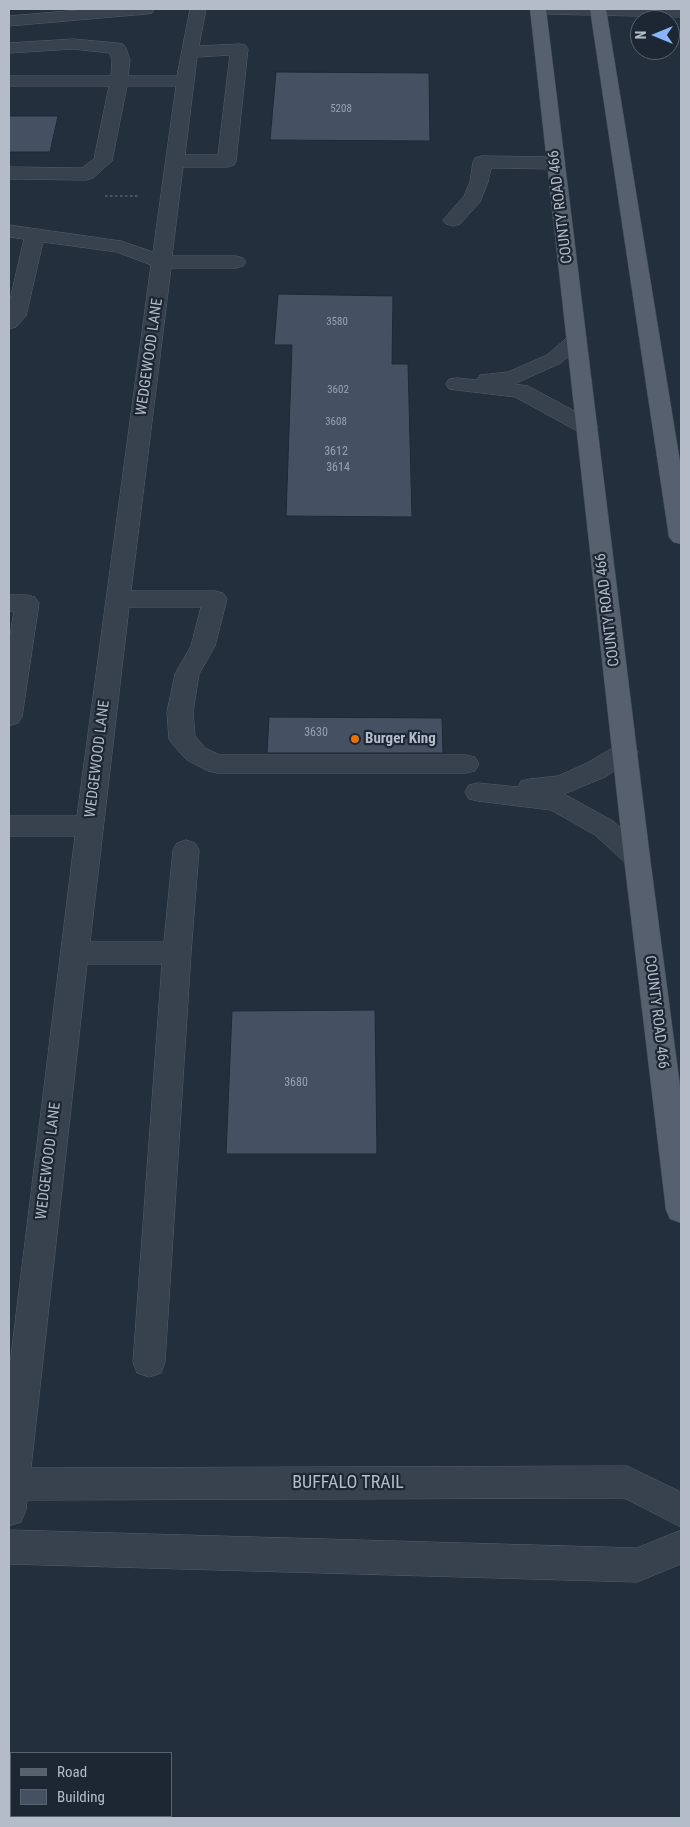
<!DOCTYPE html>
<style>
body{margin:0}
#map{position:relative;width:690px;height:1827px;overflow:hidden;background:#242f3e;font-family:"Roboto Condensed",sans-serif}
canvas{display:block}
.frame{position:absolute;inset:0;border:10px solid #b4bcc9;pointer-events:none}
.legend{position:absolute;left:10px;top:1752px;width:162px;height:65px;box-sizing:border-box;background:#1d2633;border:1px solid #59626f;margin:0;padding:6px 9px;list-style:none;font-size:15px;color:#b4bcc9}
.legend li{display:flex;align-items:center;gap:10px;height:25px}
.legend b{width:25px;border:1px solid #59626f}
.north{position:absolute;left:630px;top:10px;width:50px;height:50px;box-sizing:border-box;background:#1d2633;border:1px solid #59626f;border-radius:50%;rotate:270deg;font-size:14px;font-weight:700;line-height:20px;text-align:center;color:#b4bcc9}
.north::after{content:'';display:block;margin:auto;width:18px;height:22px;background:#8ab4f8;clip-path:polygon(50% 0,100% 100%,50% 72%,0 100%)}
</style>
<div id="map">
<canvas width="690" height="1827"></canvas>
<div class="frame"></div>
<ul class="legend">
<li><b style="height:6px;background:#56606e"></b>Road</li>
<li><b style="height:14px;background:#455162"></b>Building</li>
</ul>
<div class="north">N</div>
</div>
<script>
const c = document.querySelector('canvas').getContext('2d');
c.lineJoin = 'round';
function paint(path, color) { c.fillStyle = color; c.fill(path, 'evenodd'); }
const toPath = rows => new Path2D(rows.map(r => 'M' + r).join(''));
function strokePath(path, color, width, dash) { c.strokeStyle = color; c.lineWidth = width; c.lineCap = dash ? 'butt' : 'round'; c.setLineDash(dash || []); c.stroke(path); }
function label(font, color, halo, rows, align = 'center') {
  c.font = font + ' "Roboto Condensed",sans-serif'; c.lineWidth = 4.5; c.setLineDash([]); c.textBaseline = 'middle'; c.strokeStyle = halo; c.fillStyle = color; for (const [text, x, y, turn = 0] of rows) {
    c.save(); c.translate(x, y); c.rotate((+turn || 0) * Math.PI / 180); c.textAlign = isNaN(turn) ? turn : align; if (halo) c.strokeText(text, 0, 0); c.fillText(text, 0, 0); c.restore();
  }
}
const building = toPath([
 [276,72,429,73,430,141,270,140,276,72],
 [9,116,58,116,50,152,9,152,9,116],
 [278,294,393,296,392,364,408,364,412,517,286,516,292,345,274,345,278,294],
 [269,717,442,718,443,753,267,753,269,717],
 [375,1010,377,1154,226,1154,232,1011,375,1010]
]);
const path = toPath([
 [105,196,138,196]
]);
const minor = toPath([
 [91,9,154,9,152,13,146,14,9,26,9,16,91,9],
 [190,9,206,9,199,46,239,44,245,45,248,49,236,161,234,165,227,167,183,167,172,256,236,256,243,258,246,262,243,266,236,268,171,268,131,591,215,591,223,593,227,599,215,646,199,674,193,712,195,736,205,748,220,755,466,755,475,757,479,764,475,771,466,773,217,773,208,771,187,760,173,745,169,739,167,712,175,674,191,646,201,607,129,607,90,942,164,942,173,850,177,843,186,840,195,843,199,850,191,953,165,1362,161,1373,149,1377,137,1373,133,1362,162,964,87,964,31,1468,627,1466,681,1492,681,1527,624,1498,27,1500,26,1510,21,1522,9,1526,9,1372,75,836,9,836,9,816,77,816,151,265,117,252,43,242,26,316,16,327,9,329,9,304,24,239,9,237,9,225,121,241,153,252,176,86,127,86,112,161,93,178,86,180,9,179,9,167,82,168,94,159,109,86,9,86,9,76,111,76,112,60,110,53,73,49,9,53,9,43,73,39,117,43,123,44,126,48,130,60,128,76,177,76,190,9],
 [230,55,218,155,185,155,197,57,230,55],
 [536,9,681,9,681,17,544,14,538,13,536,9],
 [482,156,556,157,563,159,565,163,563,167,556,169,491,168,488,182,480,202,460,224,453,226,446,224,443,220,464,196,470,182,473,162,475,158,482,156],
 [577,333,584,335,587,339,561,363,514,384,528,386,595,422,598,427,595,432,587,434,579,432,515,397,457,390,449,389,446,384,449,379,457,378,477,380,480,375,508,372,547,355,570,335,577,333],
 [9,595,27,595,35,597,39,603,22,717,18,723,9,726,9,642,14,611,9,611,9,595],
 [625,743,634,746,638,752,634,758,605,777,564,794,613,821,646,851,650,858,646,865,637,868,628,865,595,835,551,810,478,801,469,799,465,792,469,785,478,783,518,787,521,781,530,779,558,776,587,763,616,746,625,743],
 [9,1530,637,1548,681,1530,681,1564,637,1582,9,1564,9,1530]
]);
const major = toPath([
 [530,9,546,9,650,858,681,1094,681,1223,670,1219,666,1210,624,858,530,9],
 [590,9,606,9,681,468,681,544,673,542,669,537,590,9]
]);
const markers = [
 [355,739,5,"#e8710a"]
];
const farNumbernames = [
 ["5208",341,109],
 ["3580",337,322],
 ["3602",338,390],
 ["3608",336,422]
];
const numberNames = [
 ["3612",336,452],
 ["3614",338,468],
 ["3630",316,733],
 ["3680",296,1083]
];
const streetNames = [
 ["COUNTY ROAD 466",561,207,-97],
 ["WEDGEWOOD LANE",150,357,-82],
 ["COUNTY ROAD 466",608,610,-97],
 ["WEDGEWOOD LANE",98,759,-83],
 ["COUNTY ROAD 466",656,1012,83],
 ["WEDGEWOOD LANE",49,1161,-83]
];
const poiNames = [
 ["Burger King",365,739]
];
const nearStreetnames = [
 ["BUFFALO TRAIL",348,1483]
];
paint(building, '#455162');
strokePath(building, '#1f2835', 1);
strokePath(minor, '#565f6c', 1);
strokePath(major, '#414a57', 1);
strokePath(path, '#44595c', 2, [2.5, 2.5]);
paint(minor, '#38414e');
paint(major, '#56606e');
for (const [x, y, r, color] of markers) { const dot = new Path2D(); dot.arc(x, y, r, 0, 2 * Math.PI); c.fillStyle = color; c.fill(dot); strokePath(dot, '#1d2633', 2); }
label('11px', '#98a1af', null, farNumbernames);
label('12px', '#98a1af', null, numberNames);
label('15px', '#b4bcc9', '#1d2633', streetNames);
label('bold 15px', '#b4bcc9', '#1d2633', poiNames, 'left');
label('18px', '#b4bcc9', '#1d2633', nearStreetnames);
</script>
